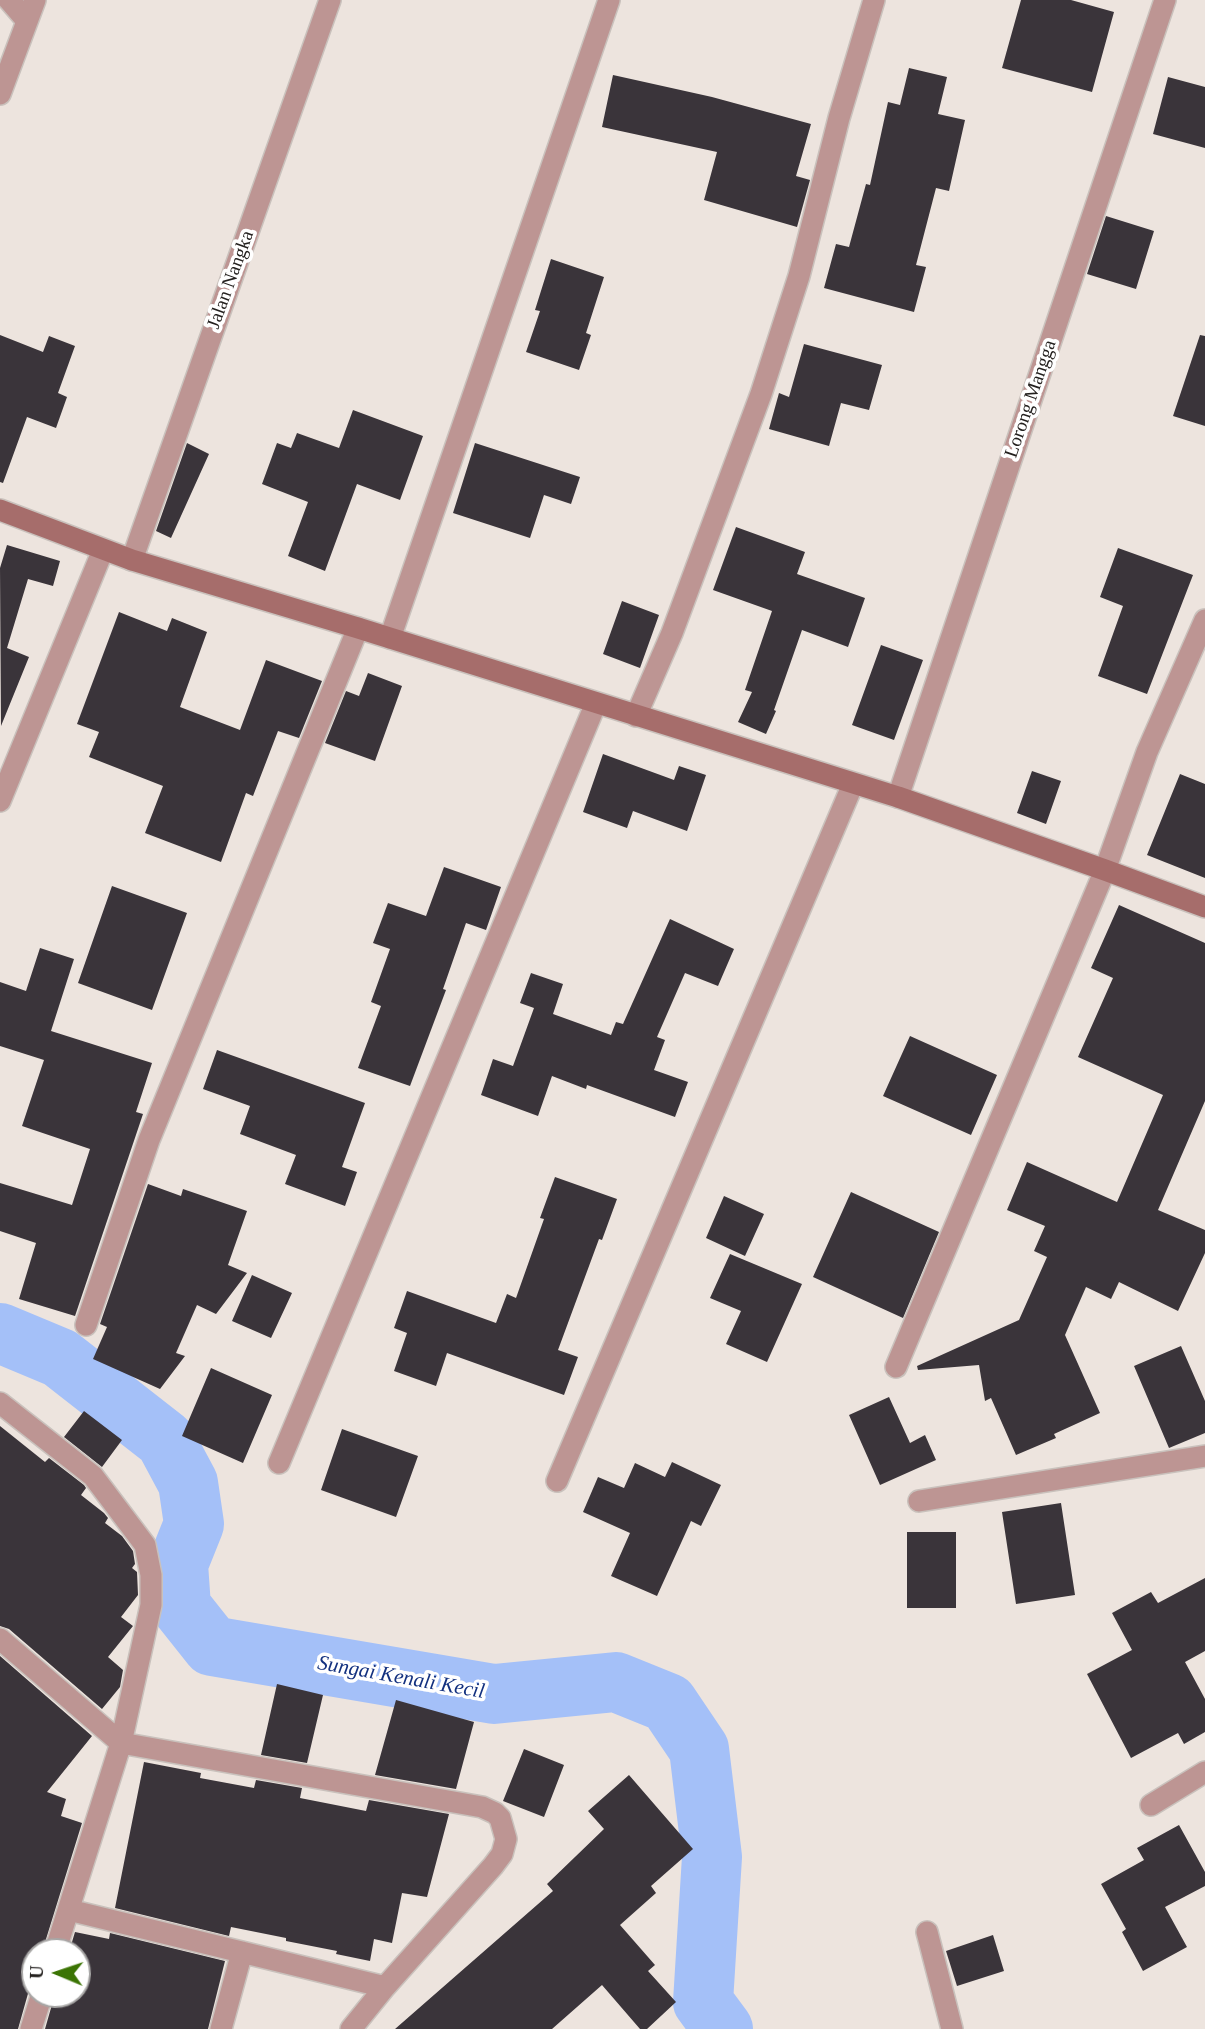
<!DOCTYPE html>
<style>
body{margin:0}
#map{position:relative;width:1205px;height:2029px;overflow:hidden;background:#ede4de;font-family:Georgia,serif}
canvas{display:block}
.north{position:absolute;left:21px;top:1938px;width:70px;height:70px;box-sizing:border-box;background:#fff;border:2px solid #a7a6a5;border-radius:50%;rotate:272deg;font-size:19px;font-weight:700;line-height:28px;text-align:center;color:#24211f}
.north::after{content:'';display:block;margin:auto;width:24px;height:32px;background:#3b7404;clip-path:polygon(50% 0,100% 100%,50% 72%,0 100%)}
</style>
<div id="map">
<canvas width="1205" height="2029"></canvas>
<div class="north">U</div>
</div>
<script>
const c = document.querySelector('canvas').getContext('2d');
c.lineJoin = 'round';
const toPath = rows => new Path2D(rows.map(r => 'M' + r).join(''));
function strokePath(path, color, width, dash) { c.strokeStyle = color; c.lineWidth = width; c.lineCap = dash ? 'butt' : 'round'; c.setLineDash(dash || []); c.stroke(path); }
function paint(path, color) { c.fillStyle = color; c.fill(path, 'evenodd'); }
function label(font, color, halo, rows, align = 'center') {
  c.font = font + ' Georgia,serif'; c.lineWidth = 7; c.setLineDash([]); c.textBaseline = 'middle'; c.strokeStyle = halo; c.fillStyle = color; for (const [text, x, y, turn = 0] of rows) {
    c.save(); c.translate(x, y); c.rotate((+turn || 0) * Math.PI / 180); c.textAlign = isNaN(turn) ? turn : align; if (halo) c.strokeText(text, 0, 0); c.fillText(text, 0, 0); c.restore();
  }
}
const river = toPath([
 [0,1333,60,1358,165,1440,188,1483,194,1524,178,1564,181,1607,212,1646,494,1694,616,1682,668,1703,699,1749,712,1857,703,2002,723,2029]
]);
const building = toPath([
 [1021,0,1071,0,1114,12,1092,92,1002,68],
 [909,68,947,77,938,114,965,120,949,191,936,188,916,265,926,267,914,312,824,288,836,244,849,247,866,184,870,185,888,102,900,105],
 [613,75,712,97,811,124,796,176,810,180,797,227,704,200,717,152,602,127],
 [1168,77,1205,87,1205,148,1153,134],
 [1106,216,1154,231,1136,289,1087,274],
 [551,259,604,277,586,333,591,335,579,370,526,352,540,311,535,310],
 [0,335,43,352,49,336,75,346,58,393,67,397,56,428,27,417,3,483,0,482],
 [1200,335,1205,336,1205,426,1173,416],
 [804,344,882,365,869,410,841,403,829,446,769,429,779,393,789,397],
 [353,410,423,436,400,500,357,484,325,571,288,556,308,502,262,484,277,443,291,448,297,433,339,448],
 [187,443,209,454,171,538,156,531],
 [475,443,580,477,571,504,544,495,530,538,453,513],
 [736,527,805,552,797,574,865,598,848,647,802,630,774,710,776,711,766,734,738,722,752,692,745,690,772,611,713,590],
 [7,545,60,561,53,586,28,579,7,648,29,657,1,726,0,568],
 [1118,548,1193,575,1147,694,1098,676,1123,606,1100,597],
 [622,601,659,615,640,668,603,654],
 [119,612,167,631,172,618,207,632,180,707,240,730,266,660,322,681,299,738,278,731,253,796,246,793,221,862,145,833,163,786,89,757,99,732,77,724],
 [881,645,923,660,894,740,852,725],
 [368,673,402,686,375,761,325,743,346,691,359,696],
 [603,754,674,780,679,766,706,775,687,831,633,811,627,828,583,812],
 [1032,771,1061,781,1046,824,1017,813],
 [1180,774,1205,784,1205,878,1147,855],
 [444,867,501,887,486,930,466,923,443,989,446,990,410,1086,358,1068,381,1006,371,1002,390,949,373,943,388,903,426,916],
 [112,886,187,913,152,1010,78,983],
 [1119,905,1205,943,1205,1101,1158,1210,1205,1230,1205,1253,1178,1311,1119,1282,1111,1299,1086,1287,1065,1335,1100,1413,1054,1434,1056,1438,1016,1455,991,1398,985,1401,979,1365,918,1370,917,1366,1019,1320,1047,1257,1034,1251,1045,1226,1007,1210,1027,1162,1117,1202,1163,1095,1078,1057,1113,978,1091,968],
 [670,919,734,949,718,986,685,973,657,1037,665,1040,654,1070,688,1082,675,1117,587,1085,586,1089,552,1076,538,1116,481,1095,493,1059,513,1066,534,1008,520,1003,531,973,563,984,553,1014,611,1035,616,1022,623,1024],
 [40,948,74,959,51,1031,152,1063,136,1112,143,1114,75,1316,19,1299,36,1243,0,1231,0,1183,72,1205,90,1149,22,1126,44,1060,0,1046,0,982,26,991],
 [910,1036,997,1075,971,1135,883,1096],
 [217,1050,365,1103,342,1167,357,1172,345,1206,285,1184,296,1155,240,1134,250,1106,203,1089],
 [555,1177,617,1199,602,1240,599,1239,558,1350,578,1357,564,1395,447,1353,436,1386,394,1371,407,1333,394,1328,407,1291,496,1323,507,1294,516,1298,544,1219,540,1218],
 [148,1184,181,1196,183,1189,247,1211,228,1265,247,1273,216,1314,197,1305,176,1353,185,1356,160,1389,93,1359,107,1327,100,1324],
 [851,1192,939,1232,903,1318,813,1277],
 [724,1196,764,1214,745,1256,706,1238],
 [730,1254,802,1284,767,1362,726,1344,741,1311,710,1298],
 [252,1275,292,1293,271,1338,232,1321],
 [1181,1346,1205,1401,1205,1433,1169,1448,1134,1366],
 [211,1368,272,1395,243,1463,182,1436],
 [889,1397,910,1443,925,1435,936,1460,880,1485,849,1415],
 [84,1411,122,1440,102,1467,64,1437],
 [0,1426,45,1462,49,1458,84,1485,86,1488,81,1495,104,1513,108,1518,105,1523,122,1536,133,1551,135,1564,132,1568,137,1572,138,1595,121,1617,133,1626,108,1657,123,1670,120,1687,102,1709,9,1629,0,1626],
 [342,1429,418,1456,396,1517,321,1490],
 [672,1462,721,1485,701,1526,691,1521,657,1596,611,1576,630,1533,583,1512,598,1477,624,1488,635,1463,665,1477],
 [1061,1503,1075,1595,1016,1604,1002,1512],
 [907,1532,956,1532,956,1608,907,1608],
 [1205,1578,1205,1651,1185,1662,1205,1699,1205,1732,1184,1744,1178,1733,1131,1758,1087,1674,1132,1650,1112,1613,1151,1592,1158,1603],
 [0,1656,92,1736,47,1792,66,1799,61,1816,82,1823,42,1952,35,1952,35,1983,29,1990,18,2029,0,2029],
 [277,1684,323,1695,307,1763,261,1755],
 [396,1700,474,1722,456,1789,375,1775],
 [524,1749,564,1765,544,1817,503,1801],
 [144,1762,201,1773,200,1778,254,1788,256,1780,302,1788,300,1798,366,1811,369,1800,449,1814,427,1897,402,1893,392,1943,374,1939,370,1961,336,1954,337,1951,286,1941,286,1938,231,1927,229,1936,115,1908],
 [629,1775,693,1849,651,1886,656,1893,620,1925,655,1965,648,1971,676,2002,647,2029,640,2029,602,1985,552,2029,395,2029,553,1891,547,1884,604,1829,588,1811],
 [1179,1825,1205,1872,1205,1886,1165,1907,1187,1947,1143,1971,1122,1932,1126,1929,1101,1884,1144,1860,1137,1848],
 [75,1932,109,1939,110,1933,225,1961,208,2029,45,2029,55,1994,77,1994,77,1952,69,1952],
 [993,1935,1004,1971,957,1986,946,1951]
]);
const street = toPath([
 [9,0,27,21],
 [0,94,35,0],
 [132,560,330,0],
 [390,638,609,0],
 [636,716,672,633,761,394,799,276,839,118,874,0],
 [898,797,1165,0],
 [0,801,103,550],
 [86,1325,149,1140,358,628],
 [896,1367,1105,870,1147,752,1205,620],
 [0,1403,93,1476,145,1545,151,1575,151,1605,121,1743,55,1952],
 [279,1463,596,703],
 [557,1481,853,784],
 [919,1501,1205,1456],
 [0,1639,121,1743,482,1807,495,1813,500,1818,506,1839,502,1854,493,1866,385,1987,351,2029],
 [1151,1805,1205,1772],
 [69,1910,385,1987],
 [927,1932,952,2029],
 [31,2029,42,1994],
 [221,2029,242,1952]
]);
const secondary = toPath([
 [0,510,132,560,358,628,898,797,1105,870,1205,907]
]);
const streetNames = [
 ["Jalan Nangka",231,280,-70],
 ["Lorong Mangga",1031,399,-71]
];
const waterNames = [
 ["Sungai Kenali Kecil",401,1678,10]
];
strokePath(river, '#a4c0f8', 60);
paint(building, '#3a343a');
strokePath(street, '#c9c1bc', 24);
strokePath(secondary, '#c9c1bc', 24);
strokePath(street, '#bd9593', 21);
strokePath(secondary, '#a66d6b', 21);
label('19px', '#24211f', '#fff', streetNames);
label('italic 21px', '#13317f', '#fff', waterNames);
</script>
